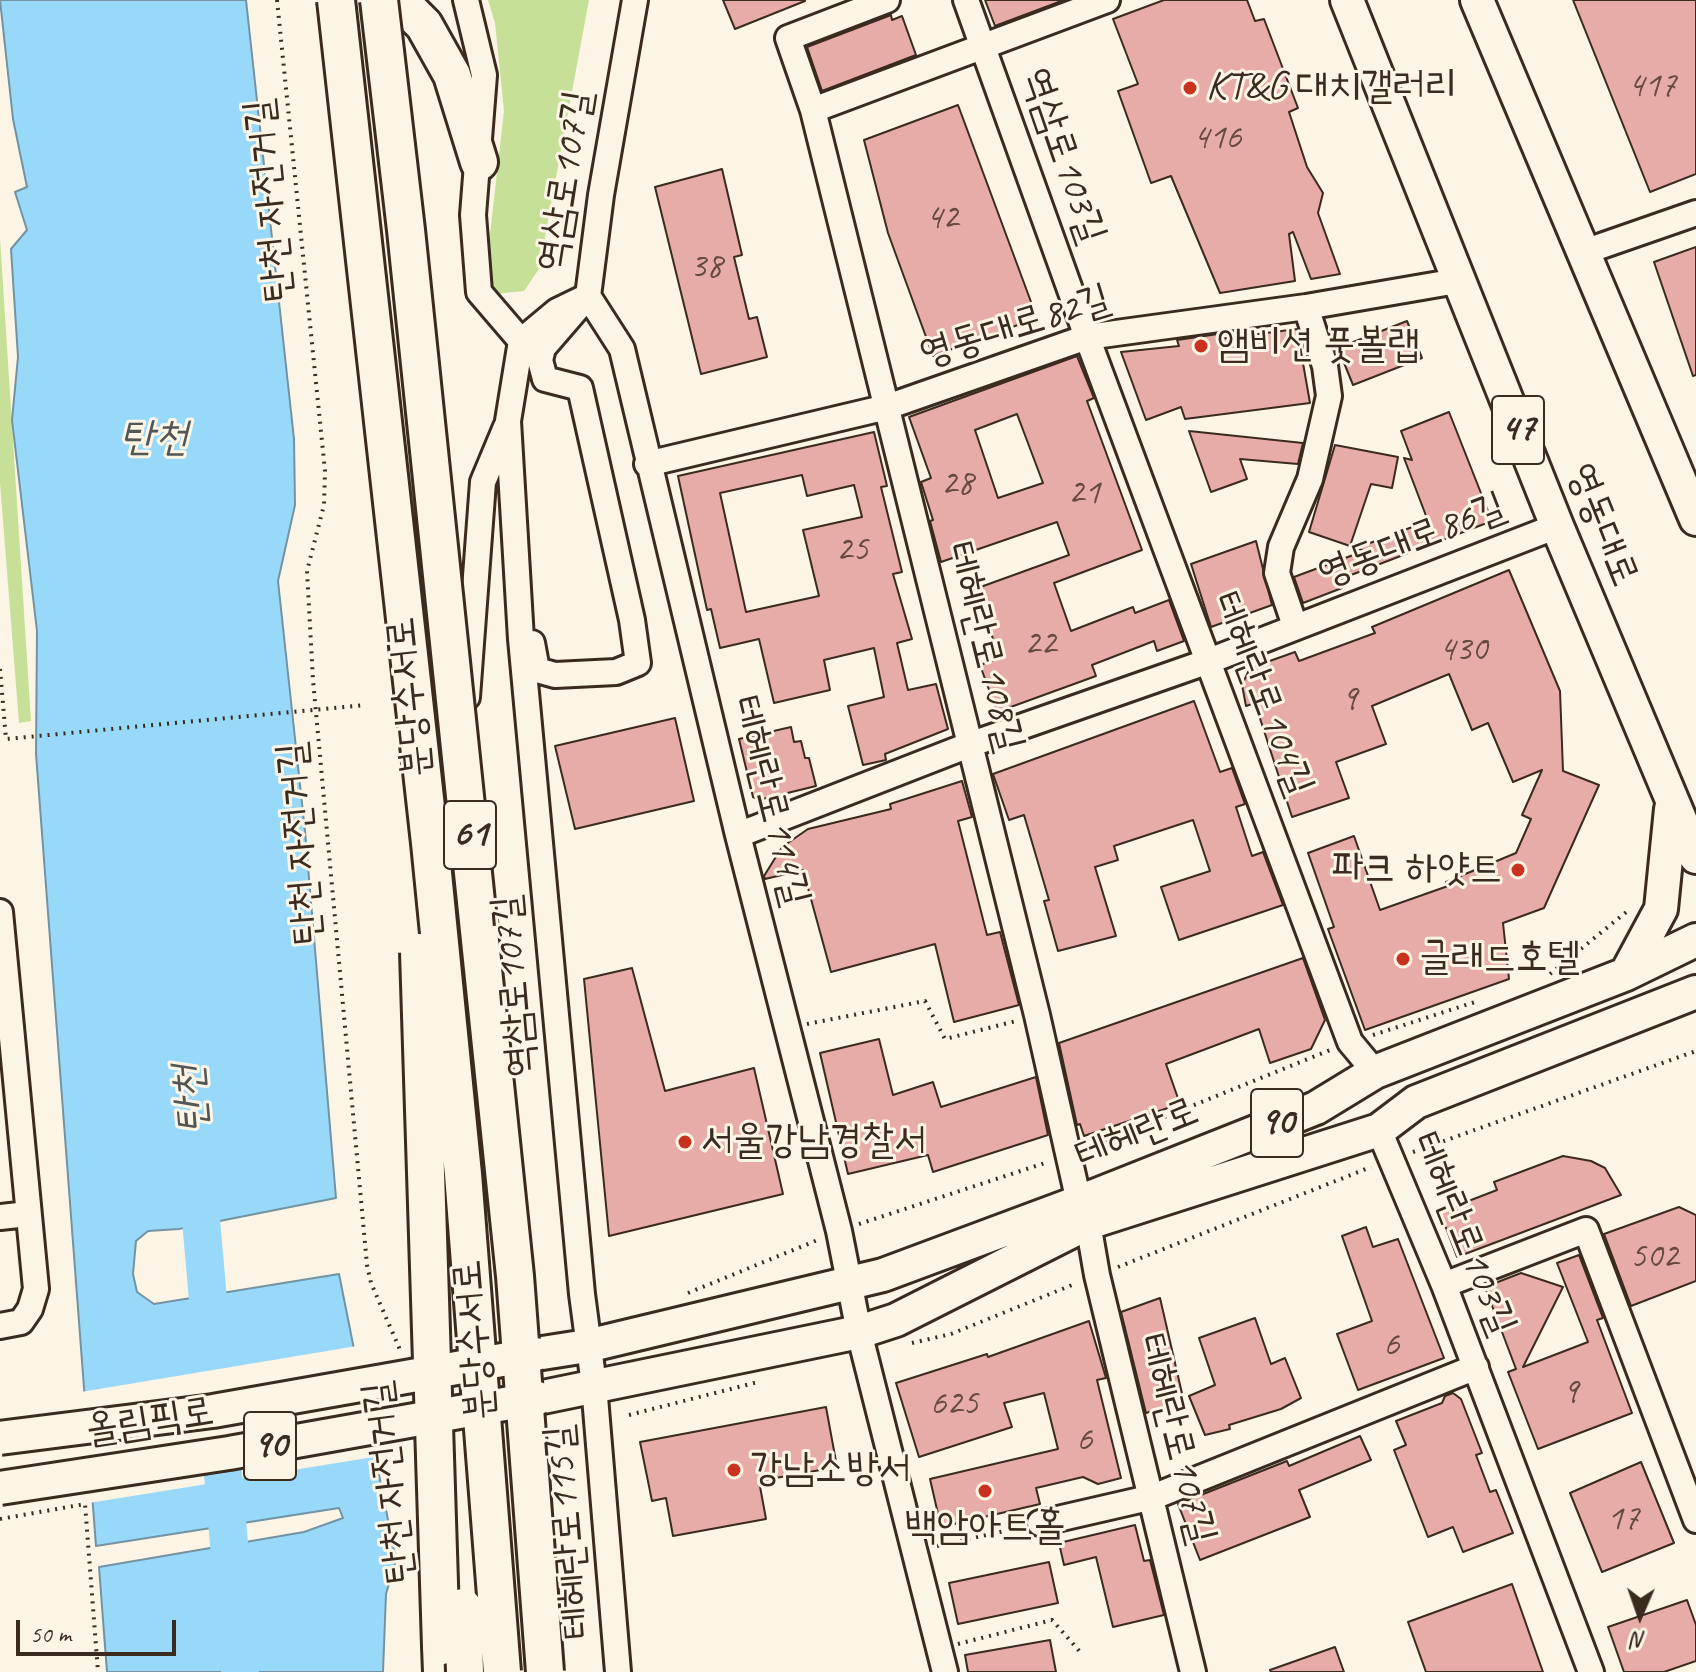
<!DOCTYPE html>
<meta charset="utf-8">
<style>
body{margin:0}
#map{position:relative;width:1696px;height:1672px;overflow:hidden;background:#fcf5e5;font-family:Caveat,sans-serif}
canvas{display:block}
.north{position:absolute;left:1600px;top:1576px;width:80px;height:80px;-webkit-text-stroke:6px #fcf5e5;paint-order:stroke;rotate:182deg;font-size:22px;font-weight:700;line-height:32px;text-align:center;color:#3b2a1e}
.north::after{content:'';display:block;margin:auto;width:28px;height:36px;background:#3b2a1e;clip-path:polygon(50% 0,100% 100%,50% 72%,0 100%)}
.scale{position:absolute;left:16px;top:1620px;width:160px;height:36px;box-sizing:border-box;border:4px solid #3b2a1e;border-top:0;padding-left:10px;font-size:24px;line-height:28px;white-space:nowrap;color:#3b2a1e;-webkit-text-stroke:6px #fcf5e5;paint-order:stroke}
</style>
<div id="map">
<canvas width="1696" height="1672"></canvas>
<div class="north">N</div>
<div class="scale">50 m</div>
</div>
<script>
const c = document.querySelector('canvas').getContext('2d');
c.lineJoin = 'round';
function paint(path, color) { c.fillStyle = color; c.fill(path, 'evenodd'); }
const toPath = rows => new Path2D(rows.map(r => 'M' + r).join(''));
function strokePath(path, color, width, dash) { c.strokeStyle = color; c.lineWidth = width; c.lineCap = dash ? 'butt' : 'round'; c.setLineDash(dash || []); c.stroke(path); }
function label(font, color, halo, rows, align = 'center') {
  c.font = font + ' Caveat,"Poor Story",sans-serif'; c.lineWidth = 6; c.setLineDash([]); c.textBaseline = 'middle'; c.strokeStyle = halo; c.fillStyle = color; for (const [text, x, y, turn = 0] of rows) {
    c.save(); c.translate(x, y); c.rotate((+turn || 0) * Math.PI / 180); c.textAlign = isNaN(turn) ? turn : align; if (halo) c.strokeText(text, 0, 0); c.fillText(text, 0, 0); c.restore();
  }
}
const green = toPath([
 [488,0,589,0,539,269,524,291,495,294,485,278,504,111,495,23],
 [0,238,31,721,19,723,0,483]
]);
const water = toPath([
 [0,0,246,0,294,439,295,505,278,581,305,831,336,1198,179,1229,148,1231,136,1241,133,1274,137,1292,154,1304,339,1274,396,1560,386,1594,383,1672,107,1672,99,1567,304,1532,343,1518,339,1508,96,1546,36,754,37,631,12,420,18,357,11,249,27,230,15,192,27,187,13,119,0,0]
]);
const pier = toPath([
 [357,1346,380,1456,89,1503,81,1392]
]);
const river = toPath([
 [197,1175,212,1345],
 [223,1474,240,1672]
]);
const building = toPath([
 [723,0,805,0,805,1,735,29,723,0],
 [985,0,1064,0,995,26,985,0],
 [1164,0,1247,0,1255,21,1264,19,1298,108,1289,112,1307,167,1323,193,1318,213,1340,274,1311,279,1293,232,1289,234,1295,281,1220,293,1171,176,1151,183,1118,91,1138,84,1113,19,1164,0],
 [1573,0,1696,0,1696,174,1650,192,1573,0],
 [891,15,892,20,902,16,916,55,822,91,807,47,891,15],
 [958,105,1037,318,933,356,888,233,864,140,958,105],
 [722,169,742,255,734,257,749,319,757,317,767,357,701,374,655,187,722,169],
 [1696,247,1696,375,1693,376,1654,262,1696,247],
 [1407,321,1422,358,1353,385,1338,348,1407,321],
 [1297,329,1310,403,1185,419,1181,407,1146,420,1121,352,1179,346,1177,340,1218,334,1219,339,1297,329],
 [1077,356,1094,398,1087,401,1142,550,1054,583,1071,631,1133,607,1135,613,1169,600,1184,641,1157,651,1154,641,1092,665,1096,676,997,712,980,665,1000,658,975,589,1069,555,1057,522,941,562,930,521,933,520,921,482,931,478,909,417,1077,356],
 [1017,414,1043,483,998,498,975,430,1017,414],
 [1449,412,1492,521,1338,580,1342,588,1303,603,1294,577,1364,551,1357,548,1428,521,1404,458,1412,460,1401,431,1449,412],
 [1189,431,1303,443,1298,464,1240,459,1247,479,1211,492,1189,431],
 [874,432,887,486,881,487,902,572,893,574,912,639,897,643,908,690,936,684,948,729,885,754,886,760,863,765,848,706,884,697,874,648,824,660,830,690,774,703,759,639,720,648,711,609,707,610,678,476,874,432],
 [802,475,807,496,854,485,862,517,803,530,819,596,746,612,720,493,802,475],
 [1335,445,1398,457,1392,488,1371,484,1350,546,1309,532,1335,445],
 [1256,541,1272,605,1211,627,1191,564,1256,541],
 [1509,570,1560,691,1563,771,1599,785,1544,908,1503,923,1509,979,1365,1030,1328,929,1334,927,1308,853,1354,836,1380,910,1448,886,1446,882,1516,853,1531,819,1522,815,1542,770,1513,782,1488,723,1472,730,1449,674,1372,706,1386,744,1336,762,1349,798,1292,817,1255,703,1246,706,1242,685,1250,668,1295,652,1299,661,1375,633,1372,627,1509,570],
 [1194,701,1220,772,1232,768,1245,804,1236,807,1252,856,1263,852,1283,905,1179,940,1161,887,1210,871,1193,820,1114,846,1118,860,1095,867,1116,936,1058,951,1044,901,1049,900,1024,815,1009,820,993,774,1194,701],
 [675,718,694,801,575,829,555,746,675,718],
 [791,727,794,742,801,741,805,758,809,758,816,786,759,800,753,797,739,739,791,727],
 [962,781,972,817,958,821,987,935,1000,932,1019,1005,954,1022,935,944,831,972,803,870,765,879,764,876,782,847,808,829,891,809,890,804,962,781],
 [1303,958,1325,1020,1311,1049,1270,1063,1259,1029,1166,1064,1180,1104,1084,1136,1080,1124,1077,1125,1059,1043,1303,958],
 [632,968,665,1091,754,1068,783,1194,609,1236,584,979,632,968],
 [879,1039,893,1095,933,1082,941,1107,1036,1077,1048,1135,933,1172,928,1155,848,1174,820,1053,879,1039],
 [1563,1156,1591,1161,1605,1168,1621,1195,1457,1257,1440,1212,1497,1190,1494,1182,1563,1156],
 [1679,1207,1696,1215,1696,1281,1631,1306,1604,1234,1679,1207],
 [1366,1227,1373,1247,1398,1239,1444,1358,1358,1390,1337,1334,1372,1321,1342,1236,1366,1227],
 [1579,1255,1603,1318,1597,1320,1632,1413,1538,1449,1508,1372,1516,1369,1485,1287,1521,1273,1563,1287,1523,1367,1588,1342,1557,1263,1579,1255],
 [1160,1298,1184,1402,1146,1413,1121,1312,1160,1298],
 [1255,1318,1271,1364,1285,1358,1301,1398,1281,1409,1229,1425,1230,1429,1205,1435,1189,1396,1215,1385,1199,1338,1255,1318],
 [1089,1321,1106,1378,1097,1380,1121,1478,1098,1484,1083,1477,1036,1488,1040,1504,941,1527,930,1479,1058,1449,1044,1393,1004,1403,1012,1427,919,1457,896,1383,987,1354,988,1357,1089,1321],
 [1453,1393,1461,1399,1482,1453,1476,1455,1490,1492,1496,1490,1513,1533,1463,1552,1453,1527,1428,1537,1394,1450,1406,1445,1396,1421,1442,1403,1445,1396,1453,1393],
 [826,1407,837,1467,759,1481,766,1519,673,1536,666,1498,652,1501,640,1442,826,1407],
 [1360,1436,1371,1460,1299,1490,1310,1517,1200,1560,1178,1504,1287,1461,1289,1466,1360,1436],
 [1641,1462,1674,1543,1602,1572,1570,1493,1641,1462],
 [1135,1525,1144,1561,1150,1560,1164,1615,1113,1627,1096,1557,1064,1565,1059,1543,1135,1525],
 [1049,1562,1058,1603,958,1624,949,1583,1049,1562],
 [1512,1584,1543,1672,1426,1672,1408,1622,1512,1584],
 [1687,1600,1696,1625,1696,1661,1664,1672,1624,1672,1608,1627,1687,1600],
 [1050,1640,1056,1672,968,1672,965,1655,1050,1640],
 [1335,1647,1344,1672,1271,1672,1270,1670,1335,1647]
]);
const path = toPath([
 [277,0,325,471,324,505,307,571,313,680,367,1265,371,1283,401,1352],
 [0,669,6,739,366,705],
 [1550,974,1630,909],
 [807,1024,925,1001,945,1039,1016,1021],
 [1373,1035,1475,1002],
 [1090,1147,1330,1050],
 [1413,1152,1696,1051],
 [859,1224,1048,1162],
 [1118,1267,1371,1167],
 [688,1293,820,1239],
 [912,1343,951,1334,1077,1283],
 [629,1415,758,1382],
 [0,1519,85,1504,98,1672],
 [937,1546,1018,1528],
 [958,1644,1052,1620,1082,1654]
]);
const minor = toPath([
 [466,0,484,75,473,215,479,292,521,341],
 [887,0,788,38,813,110,1037,1015,1079,1202],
 [966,0,1087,337,1350,1042,1375,1072],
 [813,110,1107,0],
 [1581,253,1696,213],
 [588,296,622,349,738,835,839,1231,859,1332,945,1672],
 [588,296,557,311,521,341,508,421,521,639,582,1294,594,1385,618,1672],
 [588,296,601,195,635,0],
 [647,464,887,407,1087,337,1306,307,1457,281],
 [1295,626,1277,573,1281,547,1310,479,1329,396,1325,366,1306,307],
 [532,643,537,670,555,675,616,672,638,663,632,620,580,388,545,379,540,360,543,348,581,304],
 [467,697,483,482,506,427],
 [738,835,969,745,1209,661,1557,526],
 [0,912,36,1289,30,1309,21,1322,0,1326],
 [1379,1130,1444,1285,1591,1672],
 [0,1217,28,1214],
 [1088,1223,1097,1275,1193,1672],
 [1444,1285,1586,1230,1696,1520],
 [1040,1523,1153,1497,1476,1367]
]);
const major = toPath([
 [1347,0,1557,526,1696,857],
 [1477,0,1696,519],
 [1626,974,1661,909,1671,809],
 [536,1354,587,1346,883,1275,1079,1202,1316,1108,1375,1072,1626,974,1696,940],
 [538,1398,859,1332,896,1320,1088,1223,1379,1130,1416,1102,1696,992]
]);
const highway = toPath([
 [399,0,424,25,452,75,479,162],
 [441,1646,442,1672]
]);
const majorBridge = toPath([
 [0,1438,213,1411,536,1354],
 [0,1488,229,1453,538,1398]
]);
const highwayBridge = toPath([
 [336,0,430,843,463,1174,502,1672],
 [379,0,406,230,515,1276,545,1672],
 [419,952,441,1646],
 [463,1607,465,1672]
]);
const markers = [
 [1190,88,8,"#c8321e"],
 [1201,346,8,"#c8321e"],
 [1518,870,8,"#c8321e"],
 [1403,959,8,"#c8321e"],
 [685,1142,8,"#c8321e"],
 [734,1470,8,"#c8321e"],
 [985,1491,8,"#c8321e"]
];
const numberNames = [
 ["417",1652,87],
 ["416",1217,139],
 ["42",942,219],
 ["38",706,268],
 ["28",957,485],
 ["21",1084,494],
 ["25",852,551],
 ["22",1040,645],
 ["430",1463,651],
 ["9",1349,700],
 ["502",1654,1258],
 ["6",1391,1346],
 ["9",1570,1393],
 ["625",954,1405],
 ["6",1084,1441],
 ["17",1623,1520]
];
const shields = [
 [1518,430,52],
 [470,835,52],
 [1277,1123,52],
 [270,1446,52]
];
const shieldNames = [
 ["47",1518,430],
 ["61",470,835],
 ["90",1277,1123],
 ["90",270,1446]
];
const poiNames = [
 ["KT&G 대치갤러리",1206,88],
 ["앰비션 풋볼랩",1217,346],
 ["파크 하얏트",1502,870,"right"],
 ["글래드호텔",1419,959],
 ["서울강남경찰서",701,1142],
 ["강남소방서",750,1470],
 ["백암아트홀",985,1528,"center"]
];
const streetNames = [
 ["역삼로103길",1063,156,71],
 ["역삼로107길",566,181,-81],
 ["탄천 자전거길",270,200,-96],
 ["영동대로82길",1015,327,-17],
 ["영동대로",1602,525,68],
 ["영동대로86길",1412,541,-21],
 ["테헤란로108길",984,647,76],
 ["테헤란로104길",1262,694,69],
 ["분당수서로",410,697,-96],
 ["테헤란로114길",770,801,76],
 ["탄천 자전거길",301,843,-95],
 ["역삼로107길",515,986,-95],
 ["테헤란로",1137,1134,-22],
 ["테헤란로103길",1463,1234,68],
 ["분당수서로",475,1340,-95],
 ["올림픽로",150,1422,-9],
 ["테헤란로107길",1176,1439,76],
 ["탄천 자전거길",390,1482,-97],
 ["테헤란로115길",569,1532,-95]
];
const waterNames = [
 ["탄천",154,439],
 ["탄천",192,1099,-95]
];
paint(green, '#c7e097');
paint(water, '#98d9fa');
strokePath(water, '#7393a2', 2);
paint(pier, '#fcf5e5');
strokePath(river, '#98d9fa', 38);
paint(building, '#e7aca8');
strokePath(building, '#3b2a1e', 2);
strokePath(minor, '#3b2a1e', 30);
strokePath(major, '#3b2a1e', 38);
strokePath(highway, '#3b2a1e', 42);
strokePath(path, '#3b2a1e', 4, [2, 6]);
strokePath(minor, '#fcf5e5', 24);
strokePath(major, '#fcf5e5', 32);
strokePath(highway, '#fcf5e5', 36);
strokePath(majorBridge, '#3b2a1e', 38, []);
strokePath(highwayBridge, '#3b2a1e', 42, []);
strokePath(majorBridge, '#fcf5e5', 32);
strokePath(highwayBridge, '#fcf5e5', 36);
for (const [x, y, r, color] of markers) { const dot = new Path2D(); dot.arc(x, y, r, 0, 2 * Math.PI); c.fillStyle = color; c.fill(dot); strokePath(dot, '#fcf5e5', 3); }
label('36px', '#664a40', null, numberNames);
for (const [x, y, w] of shields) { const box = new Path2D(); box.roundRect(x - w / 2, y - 34, w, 68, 6); c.fillStyle = '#fcf5e5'; c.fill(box); strokePath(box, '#3b2a1e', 2); }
label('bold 38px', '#3b2a1e', null, shieldNames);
label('40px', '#3b2a1e', '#fcf5e5', poiNames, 'left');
label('40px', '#3b2a1e', '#fcf5e5', streetNames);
label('italic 42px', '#525655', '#fcf5e5', waterNames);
</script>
